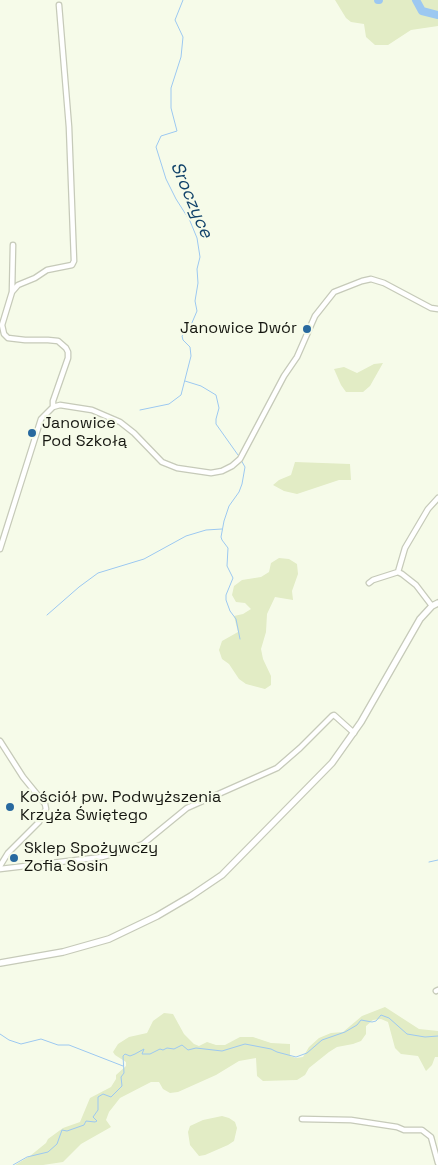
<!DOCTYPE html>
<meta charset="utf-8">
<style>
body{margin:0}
canvas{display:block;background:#f6fbe9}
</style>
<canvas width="438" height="1165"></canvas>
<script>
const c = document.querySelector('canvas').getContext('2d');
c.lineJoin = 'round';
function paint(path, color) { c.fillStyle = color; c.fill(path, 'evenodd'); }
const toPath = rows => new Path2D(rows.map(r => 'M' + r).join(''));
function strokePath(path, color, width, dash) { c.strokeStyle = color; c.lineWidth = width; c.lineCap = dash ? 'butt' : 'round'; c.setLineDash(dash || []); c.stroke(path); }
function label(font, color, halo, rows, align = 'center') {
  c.font = font + ' "Space Grotesk",sans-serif'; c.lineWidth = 4.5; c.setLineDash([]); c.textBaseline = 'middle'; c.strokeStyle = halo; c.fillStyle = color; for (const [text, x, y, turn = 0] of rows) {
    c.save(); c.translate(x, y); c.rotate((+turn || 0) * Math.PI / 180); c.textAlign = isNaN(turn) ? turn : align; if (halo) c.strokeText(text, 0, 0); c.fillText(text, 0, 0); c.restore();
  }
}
const green = toPath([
 [335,0,438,0,438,26,411,30,388,45,375,45,366,37,364,24,351,22,346,18],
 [383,363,370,386,363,392,346,392,341,385,334,369,344,367,357,373,374,364],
 [295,462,350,464,351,480,339,480,297,494,284,491,273,485,279,480,291,475],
 [279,558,289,559,297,564,298,574,292,591,293,600,275,597,267,614,266,632,261,649,263,659,271,676,271,685,265,689,246,684,239,679,229,664,222,659,219,650,222,641,238,632,234,616,243,614,251,609,245,603,236,602,232,595,234,586,242,580,261,577,269,572,271,563],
 [385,1007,419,1029,438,1031,438,1057,435,1057,432,1065,426,1071,418,1056,401,1054,395,1048,388,1022,381,1019,373,1020,366,1026,366,1034,361,1041,353,1044,337,1047,329,1052,309,1068,305,1075,297,1080,263,1081,257,1076,256,1058,239,1061,216,1075,178,1092,170,1093,163,1089,159,1082,151,1082,120,1098,109,1112,106,1120,111,1127,81,1144,63,1162,43,1165,15,1165,30,1156,46,1143,48,1139,63,1128,80,1122,90,1098,111,1087,116,1079,116,1075,126,1066,126,1062,115,1055,113,1052,118,1044,129,1037,147,1033,153,1021,164,1013,173,1014,184,1034,194,1044,199,1046,207,1042,216,1045,225,1045,240,1037,253,1037,271,1043,290,1044,290,1056,296,1058,303,1057,309,1047,319,1038,331,1033,343,1032,362,1016],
 [222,1116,229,1118,235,1122,237,1128,234,1141,228,1145,205,1155,199,1156,190,1145,188,1132,190,1126,203,1120]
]);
const stream = toPath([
 [185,381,201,386,216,395,219,408,216,419,216,424,238,455],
 [140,410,169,404,181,395,191,356,190,347,183,340,182,336,191,325,197,311,195,301,198,283,197,269,200,257,197,238,190,221,176,199,166,179,156,147,161,136,177,131,171,108,171,88,181,57,183,37,175,20,183,0],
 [47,615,79,587,98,573,144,559,186,536,206,530,222,529],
 [240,639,236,619,230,611,226,600,226,595,233,578,227,566,228,548,222,540,221,537,224,521,229,506,239,492,242,484,245,467,241,460],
 [429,862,438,860],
 [0,1034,9,1040,21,1044,41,1039,58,1045,69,1045,123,1066],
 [13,1165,27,1157,48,1152,57,1144,62,1130,67,1131,84,1125,86,1121,95,1122,97,1121,93,1117,98,1110,98,1097,103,1094,111,1097,122,1086,121,1077,124,1073,123,1056,125,1054,130,1056,135,1054,144,1049,142,1054,150,1054,160,1049,163,1050,167,1048,174,1049,182,1045,188,1050,196,1048,222,1051,245,1044,271,1049,277,1052,296,1057,307,1053,322,1040,345,1032,357,1025,361,1020,372,1022,376,1021,381,1015,389,1018,407,1034,425,1037,438,1036]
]);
const river = toPath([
 [378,0,379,0],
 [416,0,422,11,438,15]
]);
const minor = toPath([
 [13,245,12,292,2,325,4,334,8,338,25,340,48,340,58,341,66,348,68,352,68,358,53,401,53,407],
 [12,292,18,285,35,278,47,270,72,265,74,261,69,127,59,5],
 [0,549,41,419,53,407,60,405,92,410,120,422,134,433,162,462,177,468,211,473,222,471,232,466,240,459,284,376,297,357,315,316,334,292,362,281,371,279,384,283,431,308,438,309],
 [398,572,405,548,428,509,438,498],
 [369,583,373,580,398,572,402,574,416,585,432,606],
 [0,741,23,777,45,804,46,809,39,822,8,853,0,866],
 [0,869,102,857,127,850,143,844,187,808,277,768,300,748,332,716,334,715,354,733],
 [436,991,438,990],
 [302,1119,351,1120,397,1127,404,1130,422,1130,431,1137,438,1163]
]);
const tertiary = toPath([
 [0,963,63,952,109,939,157,916,191,896,222,875,332,763,361,722,420,619,432,606,438,603]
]);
const markers = [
 [307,329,5,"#28699f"],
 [32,433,5,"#28699f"],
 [10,807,5,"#28699f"],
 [14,858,5,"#28699f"]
];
const poiNames = [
 ["Janowice Dwór",297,329,"right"],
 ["Janowice",42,424],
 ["Pod Szkołą",42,442],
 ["Kościół pw. Podwyższenia",20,798],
 ["Krzyża Świętego",20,816],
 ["Sklep Spożywczy",24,849],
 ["Zofia Sosin",24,867]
];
const waterNames = [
 ["Sroczyce",191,200,67]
];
paint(green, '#e2ecc5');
strokePath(stream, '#9cc8f1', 1);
strokePath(river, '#9cc8f1', 8);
strokePath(minor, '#c6cab9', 7);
strokePath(tertiary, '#c6cab9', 8);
strokePath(minor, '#fff', 4.5);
strokePath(tertiary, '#fff', 5.5);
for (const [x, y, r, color] of markers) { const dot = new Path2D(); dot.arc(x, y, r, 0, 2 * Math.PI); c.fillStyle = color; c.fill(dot); strokePath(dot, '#f6fbe9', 2); }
label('16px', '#161711', '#f6fbe9', poiNames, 'left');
label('italic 18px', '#12436a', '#f6fbe9', waterNames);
</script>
